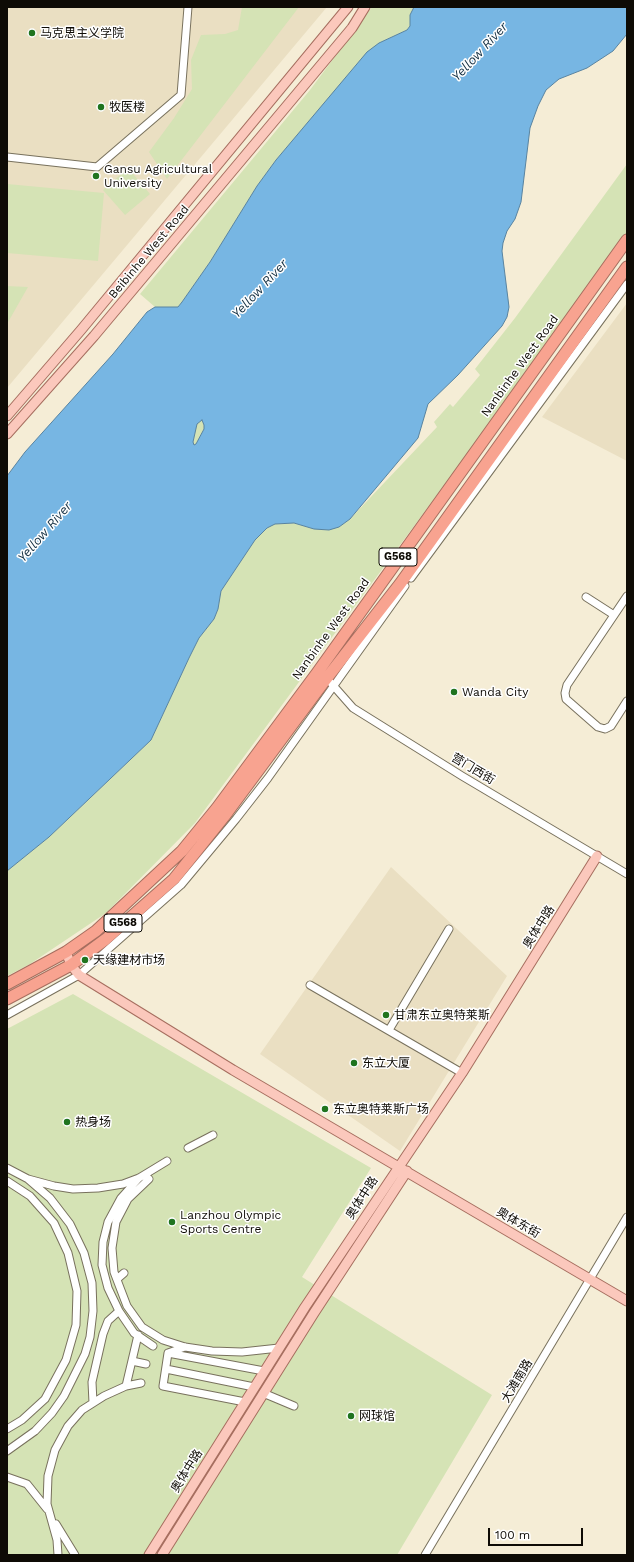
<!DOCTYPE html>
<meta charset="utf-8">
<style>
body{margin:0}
#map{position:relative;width:634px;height:1562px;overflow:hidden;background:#f5edd6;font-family:"Work Sans",sans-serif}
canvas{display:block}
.frame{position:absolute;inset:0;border:8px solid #0e0b05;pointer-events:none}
.scale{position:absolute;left:488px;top:1528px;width:95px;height:18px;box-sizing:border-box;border:2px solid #0e0b05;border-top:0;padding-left:5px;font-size:12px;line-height:14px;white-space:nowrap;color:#0e0b05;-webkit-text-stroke:3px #fff;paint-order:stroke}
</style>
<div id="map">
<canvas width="634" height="1562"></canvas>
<div class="frame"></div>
<div class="scale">100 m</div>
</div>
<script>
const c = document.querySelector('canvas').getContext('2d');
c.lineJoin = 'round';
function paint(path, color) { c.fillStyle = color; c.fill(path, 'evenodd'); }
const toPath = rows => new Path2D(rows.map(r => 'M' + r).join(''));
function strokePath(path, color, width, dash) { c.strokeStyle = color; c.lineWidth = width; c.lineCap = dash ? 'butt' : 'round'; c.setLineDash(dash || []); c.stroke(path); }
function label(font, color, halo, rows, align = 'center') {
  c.font = font + ' "Work Sans","Noto Sans SC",sans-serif'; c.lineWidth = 3; c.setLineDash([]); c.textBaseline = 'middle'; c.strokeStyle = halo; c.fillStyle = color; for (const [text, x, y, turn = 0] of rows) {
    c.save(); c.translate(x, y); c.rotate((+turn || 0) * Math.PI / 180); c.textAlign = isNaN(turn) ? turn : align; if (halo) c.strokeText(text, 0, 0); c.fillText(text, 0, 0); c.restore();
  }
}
const built = toPath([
 [7,7,327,7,7,388],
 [627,303,627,461,542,417],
 [391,867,507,976,400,1151,260,1054]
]);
const green = toPath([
 [242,7,299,7,167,179,149,152,174,118,192,89,191,60,201,35,225,34,238,30],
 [372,7,414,7,410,15,410,26,407,30,379,43,357,64,337,90,276,160,257,186,210,262,182,302,178,307,155,307,140,294,310,90],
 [627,164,627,232,549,343,195,823,106,913,30,964,7,976,7,871,49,837,151,740,189,658,199,638,214,619,218,609,221,591,255,540,267,528,275,524,294,523,314,529,339,527,350,519,437,427,434,422,450,404,453,407,480,375,475,369,515,318],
 [128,168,150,194,125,215,103,190],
 [7,184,104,193,98,261,7,253],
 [7,286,28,287,7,324],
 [202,420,204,425,204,429,196,444,194,445,193,442,197,424],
 [73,994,371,1168,302,1277,492,1395,397,1555,7,1555,7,1029]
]);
const water = toPath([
 [414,7,627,7,627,34,613,51,587,68,559,79,546,90,538,106,530,128,521,202,515,219,507,231,503,243,502,251,509,307,507,317,502,326,458,375,428,404,418,438,350,519,339,527,329,530,314,529,294,523,275,524,267,528,255,540,221,591,218,609,214,619,199,638,189,658,151,740,49,837,7,871,7,476,25,452,113,354,147,312,155,307,178,307,182,302,210,262,257,186,276,160,367,52,379,43,407,30,410,26,410,15,414,7],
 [202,420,204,425,204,429,196,444,194,445,193,442,197,424,202,420]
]);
const minor = toPath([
 [7,157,97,167,181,95,188,7],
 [411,578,627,284],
 [627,596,567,685,565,693,566,699,598,727,605,729,611,726,627,701],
 [586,597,614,615],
 [331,683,353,708,462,776,627,874],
 [310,985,462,1073],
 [7,1015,79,975,181,885,236,819,268,778,405,586],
 [389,1030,449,929],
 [188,1148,213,1135],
 [7,1168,28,1179,54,1186,73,1189,98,1188,123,1184,139,1178,167,1161],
 [139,1178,121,1198,108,1222,103,1242,102,1265,108,1288,119,1311,134,1333,153,1346],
 [149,1179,128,1199,116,1222,112,1248,114,1272,127,1306,142,1327,163,1340,185,1347,212,1351,242,1352,279,1348],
 [7,1181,30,1196,54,1223,68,1253,77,1291,76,1325,66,1360,45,1399,22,1420,7,1429],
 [117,1279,124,1273],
 [185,1347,168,1353,163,1386,245,1402],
 [168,1353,264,1371],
 [132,1361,146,1364],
 [166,1369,254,1387],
 [126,1386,138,1335],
 [263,1393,294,1406],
 [93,1403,92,1382,103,1334,108,1321,119,1311],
 [7,1451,35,1431,52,1413,64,1396,85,1354,90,1337,93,1311,92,1283,84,1253,70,1224,50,1198,28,1179],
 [7,1477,27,1484,47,1509],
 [56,1524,75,1555],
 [58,1555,57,1540,47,1504,48,1476,55,1450,68,1426,82,1410,104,1396,126,1386,141,1383],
 [425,1555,627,1217]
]);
const major = toPath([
 [7,416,81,330,348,7],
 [7,434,94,336,352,28,365,7],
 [66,952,71,965,79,975,233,1070,627,1301],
 [149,1555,305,1307,462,1073,597,856],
 [162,1555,314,1313,407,1171]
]);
const highway = toPath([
 [7,984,66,952,96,931,182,851,217,808,317,673,627,240],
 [7,999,71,965,106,939,174,879,226,814,326,679,400,584,627,267]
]);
const markers = [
 [32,33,4,"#1f741f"],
 [101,107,4,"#1f741f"],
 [96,176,4,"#1f741f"],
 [454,692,4,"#1f741f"],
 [85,960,4,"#1f741f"],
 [386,1015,4,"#1f741f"],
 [354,1063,4,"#1f741f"],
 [325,1109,4,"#1f741f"],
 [67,1122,4,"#1f741f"],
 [172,1222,4,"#1f741f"],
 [351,1416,4,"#1f741f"]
];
const shields = [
 [398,557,38],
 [123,923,38]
];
const shieldNames = [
 ["G568",398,557],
 ["G568",123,923]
];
const poiNames = [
 ["马克思主义学院",40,33],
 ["牧医楼",109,107],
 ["Gansu Agricultural",104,169],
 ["University",104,183],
 ["Wanda City",462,692],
 ["天缘建材市场",93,960],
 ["甘肃东立奥特莱斯",394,1015],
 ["东立大厦",362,1063],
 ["东立奥特莱斯广场",333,1109],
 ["热身场",75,1122],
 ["Lanzhou Olympic",180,1215],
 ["Sports Centre",180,1229],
 ["网球馆",359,1416]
];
const streetNames = [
 ["Beibinhe West Road",149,252,-50],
 ["Nanbinhe West Road",520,366,-54],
 ["Nanbinhe West Road",331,629,-54],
 ["营门西街",473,769,31],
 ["奥体中路",539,927,-58],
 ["奥体中路",362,1198,-57],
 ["奥体东街",518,1223,30],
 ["大滩南路",517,1381,-59],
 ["奥体中路",187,1471,-58]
];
const waterNames = [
 ["Yellow River",480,52,-47],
 ["Yellow River",260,289,-47],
 ["Yellow River",45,532,-49]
];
paint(built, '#eadfc2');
paint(green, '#d5e3b5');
paint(water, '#77b6e3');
strokePath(water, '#5883a0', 1);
strokePath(minor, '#78715d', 9);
strokePath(major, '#a66e5f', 11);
strokePath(highway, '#a66e5f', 13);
strokePath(minor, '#fff', 7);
strokePath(major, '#fbc8bc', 9);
strokePath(highway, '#f8a390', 11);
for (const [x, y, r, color] of markers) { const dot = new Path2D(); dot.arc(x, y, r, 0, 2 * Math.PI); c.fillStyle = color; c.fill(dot); strokePath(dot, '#fff', 1.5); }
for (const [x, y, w] of shields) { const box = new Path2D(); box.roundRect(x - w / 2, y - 9, w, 18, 3); c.fillStyle = '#fff'; c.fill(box); strokePath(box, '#0e0b05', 1); }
label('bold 11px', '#0e0b05', null, shieldNames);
label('12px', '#0e0b05', '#fff', poiNames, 'left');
label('12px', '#0e0b05', '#fff', streetNames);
label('italic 13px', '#143043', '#fff', waterNames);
</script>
